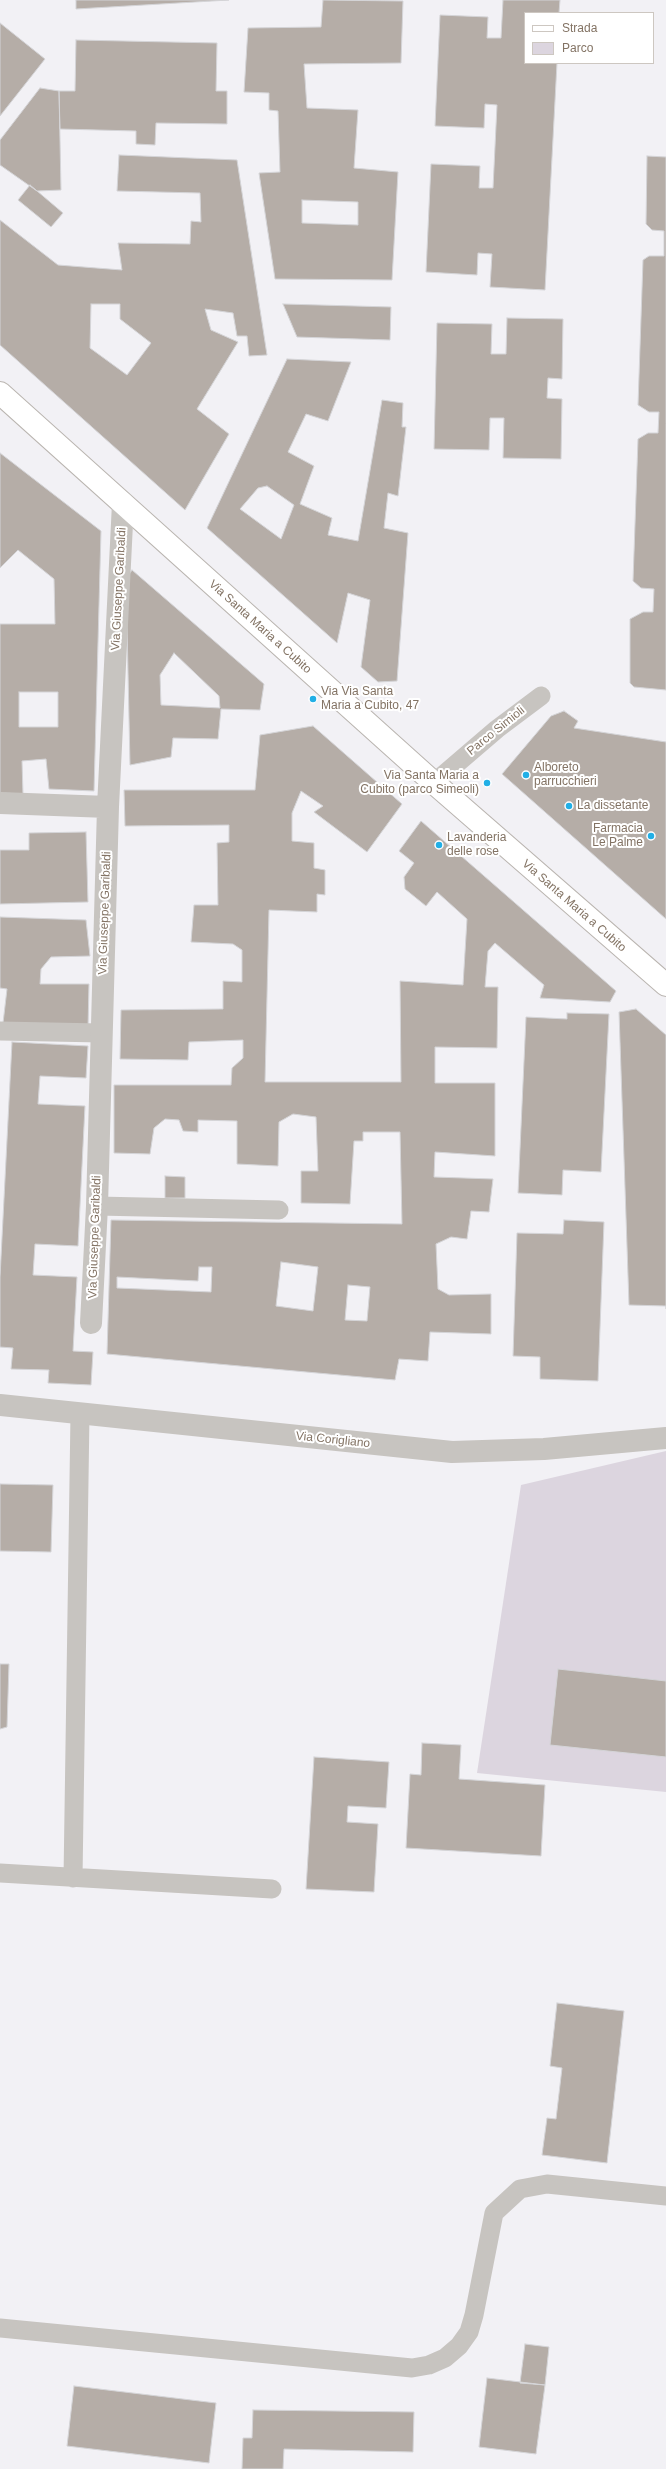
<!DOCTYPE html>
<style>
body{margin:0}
#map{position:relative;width:666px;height:2469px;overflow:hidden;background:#f2f1f5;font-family:Arial,sans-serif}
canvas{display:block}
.legend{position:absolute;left:524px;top:12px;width:130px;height:52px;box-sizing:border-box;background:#fff;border:1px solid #cdc7c1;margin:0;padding:5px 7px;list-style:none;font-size:12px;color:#837364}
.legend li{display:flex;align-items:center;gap:8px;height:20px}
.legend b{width:20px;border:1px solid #cdc7c1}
</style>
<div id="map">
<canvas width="666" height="2469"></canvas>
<ul class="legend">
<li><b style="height:5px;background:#fff"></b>Strada</li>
<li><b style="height:11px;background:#dcd5df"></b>Parco</li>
</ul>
</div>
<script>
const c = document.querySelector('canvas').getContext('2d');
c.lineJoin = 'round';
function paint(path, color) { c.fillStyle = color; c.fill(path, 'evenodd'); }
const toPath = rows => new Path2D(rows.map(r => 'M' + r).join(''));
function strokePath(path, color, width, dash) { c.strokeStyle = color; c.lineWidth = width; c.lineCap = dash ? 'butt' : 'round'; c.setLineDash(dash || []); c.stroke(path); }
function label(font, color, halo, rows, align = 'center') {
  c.font = font + ' Arial,sans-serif'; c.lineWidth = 4; c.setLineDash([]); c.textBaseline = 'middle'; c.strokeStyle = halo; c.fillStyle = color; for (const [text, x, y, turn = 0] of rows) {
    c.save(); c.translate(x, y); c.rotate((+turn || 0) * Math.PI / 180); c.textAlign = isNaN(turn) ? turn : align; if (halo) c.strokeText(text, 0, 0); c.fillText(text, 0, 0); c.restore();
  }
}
const green = toPath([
 [666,1451,666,1792,477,1773,521,1485]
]);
const building = toPath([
 [76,0,229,0,76,9,76,0],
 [323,0,403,1,401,63,304,64,307,108,358,110,354,168,398,172,392,280,275,279,259,173,280,172,278,111,269,110,269,93,244,92,248,28,321,27,323,0],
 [302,200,358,202,358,225,302,223,302,200],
 [503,0,560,0,559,13,525,13,525,63,557,63,545,290,490,287,492,254,478,253,477,275,426,272,431,164,480,166,479,188,493,188,497,105,485,104,484,128,435,126,440,15,488,17,487,38,501,38,503,0],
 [0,23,45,59,0,116,0,23],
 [76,40,217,43,216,91,227,91,227,124,156,123,155,145,136,144,136,131,60,129,59,91,75,91,76,40],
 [40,88,59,91,61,190,37,191,0,165,0,140,40,88],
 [119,155,237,160,267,355,249,356,247,336,237,336,233,313,205,309,211,330,238,342,197,409,229,434,185,510,0,345,0,220,58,265,122,270,118,243,190,244,191,221,201,222,200,193,117,191,119,155],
 [91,304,120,304,120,319,151,343,127,375,90,348,91,304],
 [647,156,666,157,666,690,634,687,630,683,630,619,643,612,653,612,654,589,641,588,633,581,638,439,648,433,658,433,659,412,649,412,638,405,643,260,649,256,664,256,664,231,652,230,646,224,647,156],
 [30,185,63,213,51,227,18,200,30,185],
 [283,304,391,307,390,340,297,337,283,304],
 [507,318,563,319,562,379,548,378,547,398,562,399,561,459,503,458,504,418,490,418,489,450,434,449,437,323,492,324,491,354,506,354,507,318],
 [287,359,351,362,328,421,306,414,288,452,314,466,300,504,332,518,328,535,358,541,382,400,403,403,402,427,406,427,398,496,388,493,384,528,408,533,397,681,378,682,361,667,370,600,348,593,337,643,207,528,287,359],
 [267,486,294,505,281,539,240,509,258,488,267,486],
 [0,453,101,531,94,791,49,789,46,759,22,761,23,794,0,793,0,624,55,624,54,579,18,550,0,568,0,453],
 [19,692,58,692,58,727,19,727,19,692],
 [132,570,264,684,260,710,221,709,218,739,173,738,171,757,130,765,126,579,132,570],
 [174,653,219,696,220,708,161,705,160,675,174,653],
 [564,711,578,721,574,728,666,742,666,919,502,774,551,716,564,711],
 [313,726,402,804,367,852,314,812,323,806,301,791,292,813,292,841,314,843,314,868,325,870,325,895,317,894,317,912,269,910,265,1082,401,1082,400,981,463,985,467,919,437,892,426,906,405,889,404,877,414,863,399,851,421,821,616,991,610,1002,540,998,544,985,495,943,488,951,485,987,498,987,497,1048,435,1047,435,1083,495,1083,495,1156,435,1152,434,1177,493,1179,489,1212,471,1211,467,1239,451,1237,436,1244,438,1289,449,1295,491,1294,491,1334,430,1332,428,1361,399,1359,395,1380,107,1354,111,1220,402,1224,400,1132,363,1132,363,1141,354,1141,350,1204,301,1203,301,1171,318,1171,316,1117,293,1114,279,1122,278,1166,237,1164,237,1121,198,1120,198,1132,183,1131,179,1120,165,1119,154,1128,150,1154,114,1153,114,1085,231,1085,232,1068,243,1058,243,1040,189,1042,188,1060,120,1059,121,1010,223,1009,223,981,242,982,242,950,233,944,191,942,194,905,218,905,217,843,229,842,229,825,125,826,124,790,255,790,260,735,313,726],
 [281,1262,318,1267,313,1311,276,1306,281,1262],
 [199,1267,212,1267,211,1292,117,1288,117,1277,198,1281,199,1267],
 [348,1285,370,1287,367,1321,345,1320,348,1285],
 [86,832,88,902,0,904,0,850,29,850,29,833,86,832],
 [0,917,86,920,90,956,51,957,41,969,40,984,89,984,88,1028,3,1023,7,989,0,988,0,917],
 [636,1009,666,1035,666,1309,666,1306,629,1305,619,1012,636,1009],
 [567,1013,609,1014,601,1172,563,1170,562,1195,518,1193,526,1017,567,1019,567,1013],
 [12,1042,88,1046,86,1078,40,1076,38,1104,85,1106,78,1246,35,1244,33,1275,77,1277,73,1351,93,1352,91,1385,48,1383,49,1370,11,1369,13,1348,0,1347,0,1277,12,1042],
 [165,1176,185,1177,185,1198,165,1198,165,1176],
 [564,1220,604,1222,598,1381,540,1379,540,1357,513,1356,517,1233,563,1234,564,1220],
 [0,1484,53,1485,51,1552,0,1551,0,1484],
 [0,1664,9,1664,7,1727,0,1729,0,1664],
 [558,1669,666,1681,666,1757,550,1745,558,1669],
 [422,1743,461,1745,459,1779,545,1785,541,1856,406,1848,410,1774,421,1775,422,1743],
 [314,1757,389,1762,386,1808,348,1806,347,1822,378,1824,374,1892,306,1889,314,1757],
 [557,2003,624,2011,607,2163,542,2155,547,2118,556,2119,562,2068,550,2066,557,2003],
 [525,2344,549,2347,545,2385,520,2383,525,2344],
 [487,2378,545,2385,536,2454,479,2447,487,2378],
 [74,2386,216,2403,209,2463,67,2446,74,2386],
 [253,2410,414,2412,413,2452,284,2449,283,2469,242,2469,243,2438,252,2438,253,2410]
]);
const service = toPath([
 [434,783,497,729,541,696],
 [0,1031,101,1033],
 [97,1206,279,1210],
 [0,1873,272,1889],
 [73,1878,80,1414],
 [0,2328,412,2368,429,2365,445,2358,459,2346,469,2332,474,2315,494,2213,520,2189,547,2184,666,2196]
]);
const minor = toPath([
 [0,803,108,807],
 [91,1323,97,1206,108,807,123,503],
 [0,1405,452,1452,544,1449,666,1438]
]);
const secondary = toPath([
 [0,393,434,783,666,985]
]);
const markers = [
 [313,699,4,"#21afe6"],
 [526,775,4,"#21afe6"],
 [487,783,4,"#21afe6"],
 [569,806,4,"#21afe6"],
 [651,836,4,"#21afe6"],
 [439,845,4,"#21afe6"]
];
const streetNames = [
 ["Via Giuseppe Garibaldi",119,589,-87],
 ["Via Santa Maria a Cubito",260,627,42],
 ["Parco Simioli",496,731,-39],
 ["Via Santa Maria a Cubito",574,906,41],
 ["Via Giuseppe Garibaldi",105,913,-88],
 ["Via Giuseppe Garibaldi",95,1237,-88],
 ["Via Corigliano",333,1440,6]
];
const poiNames = [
 ["Via Via Santa",321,692],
 ["Maria a Cubito, 47",321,706],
 ["Alboreto",534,768],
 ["parrucchieri",534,782],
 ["Via Santa Maria a",479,776,"right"],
 ["Cubito (parco Simeoli)",479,790,"right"],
 ["La dissetante",577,806],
 ["Farmacia",643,829,"right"],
 ["Le Palme",643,843,"right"],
 ["Lavanderia",447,838],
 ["delle rose",447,852]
];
paint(green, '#dcd5df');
paint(building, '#b5ada7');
strokePath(building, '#d4d4d7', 1);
strokePath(secondary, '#bab5b0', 24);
strokePath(service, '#c7c4c0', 19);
strokePath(minor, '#c7c4c0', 22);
strokePath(secondary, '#fff', 22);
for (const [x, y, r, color] of markers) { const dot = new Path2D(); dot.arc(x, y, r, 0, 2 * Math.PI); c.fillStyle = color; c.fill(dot); strokePath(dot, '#fff', 1.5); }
label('12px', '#837364', '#fff', streetNames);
label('12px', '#837364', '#fff', poiNames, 'left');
</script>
